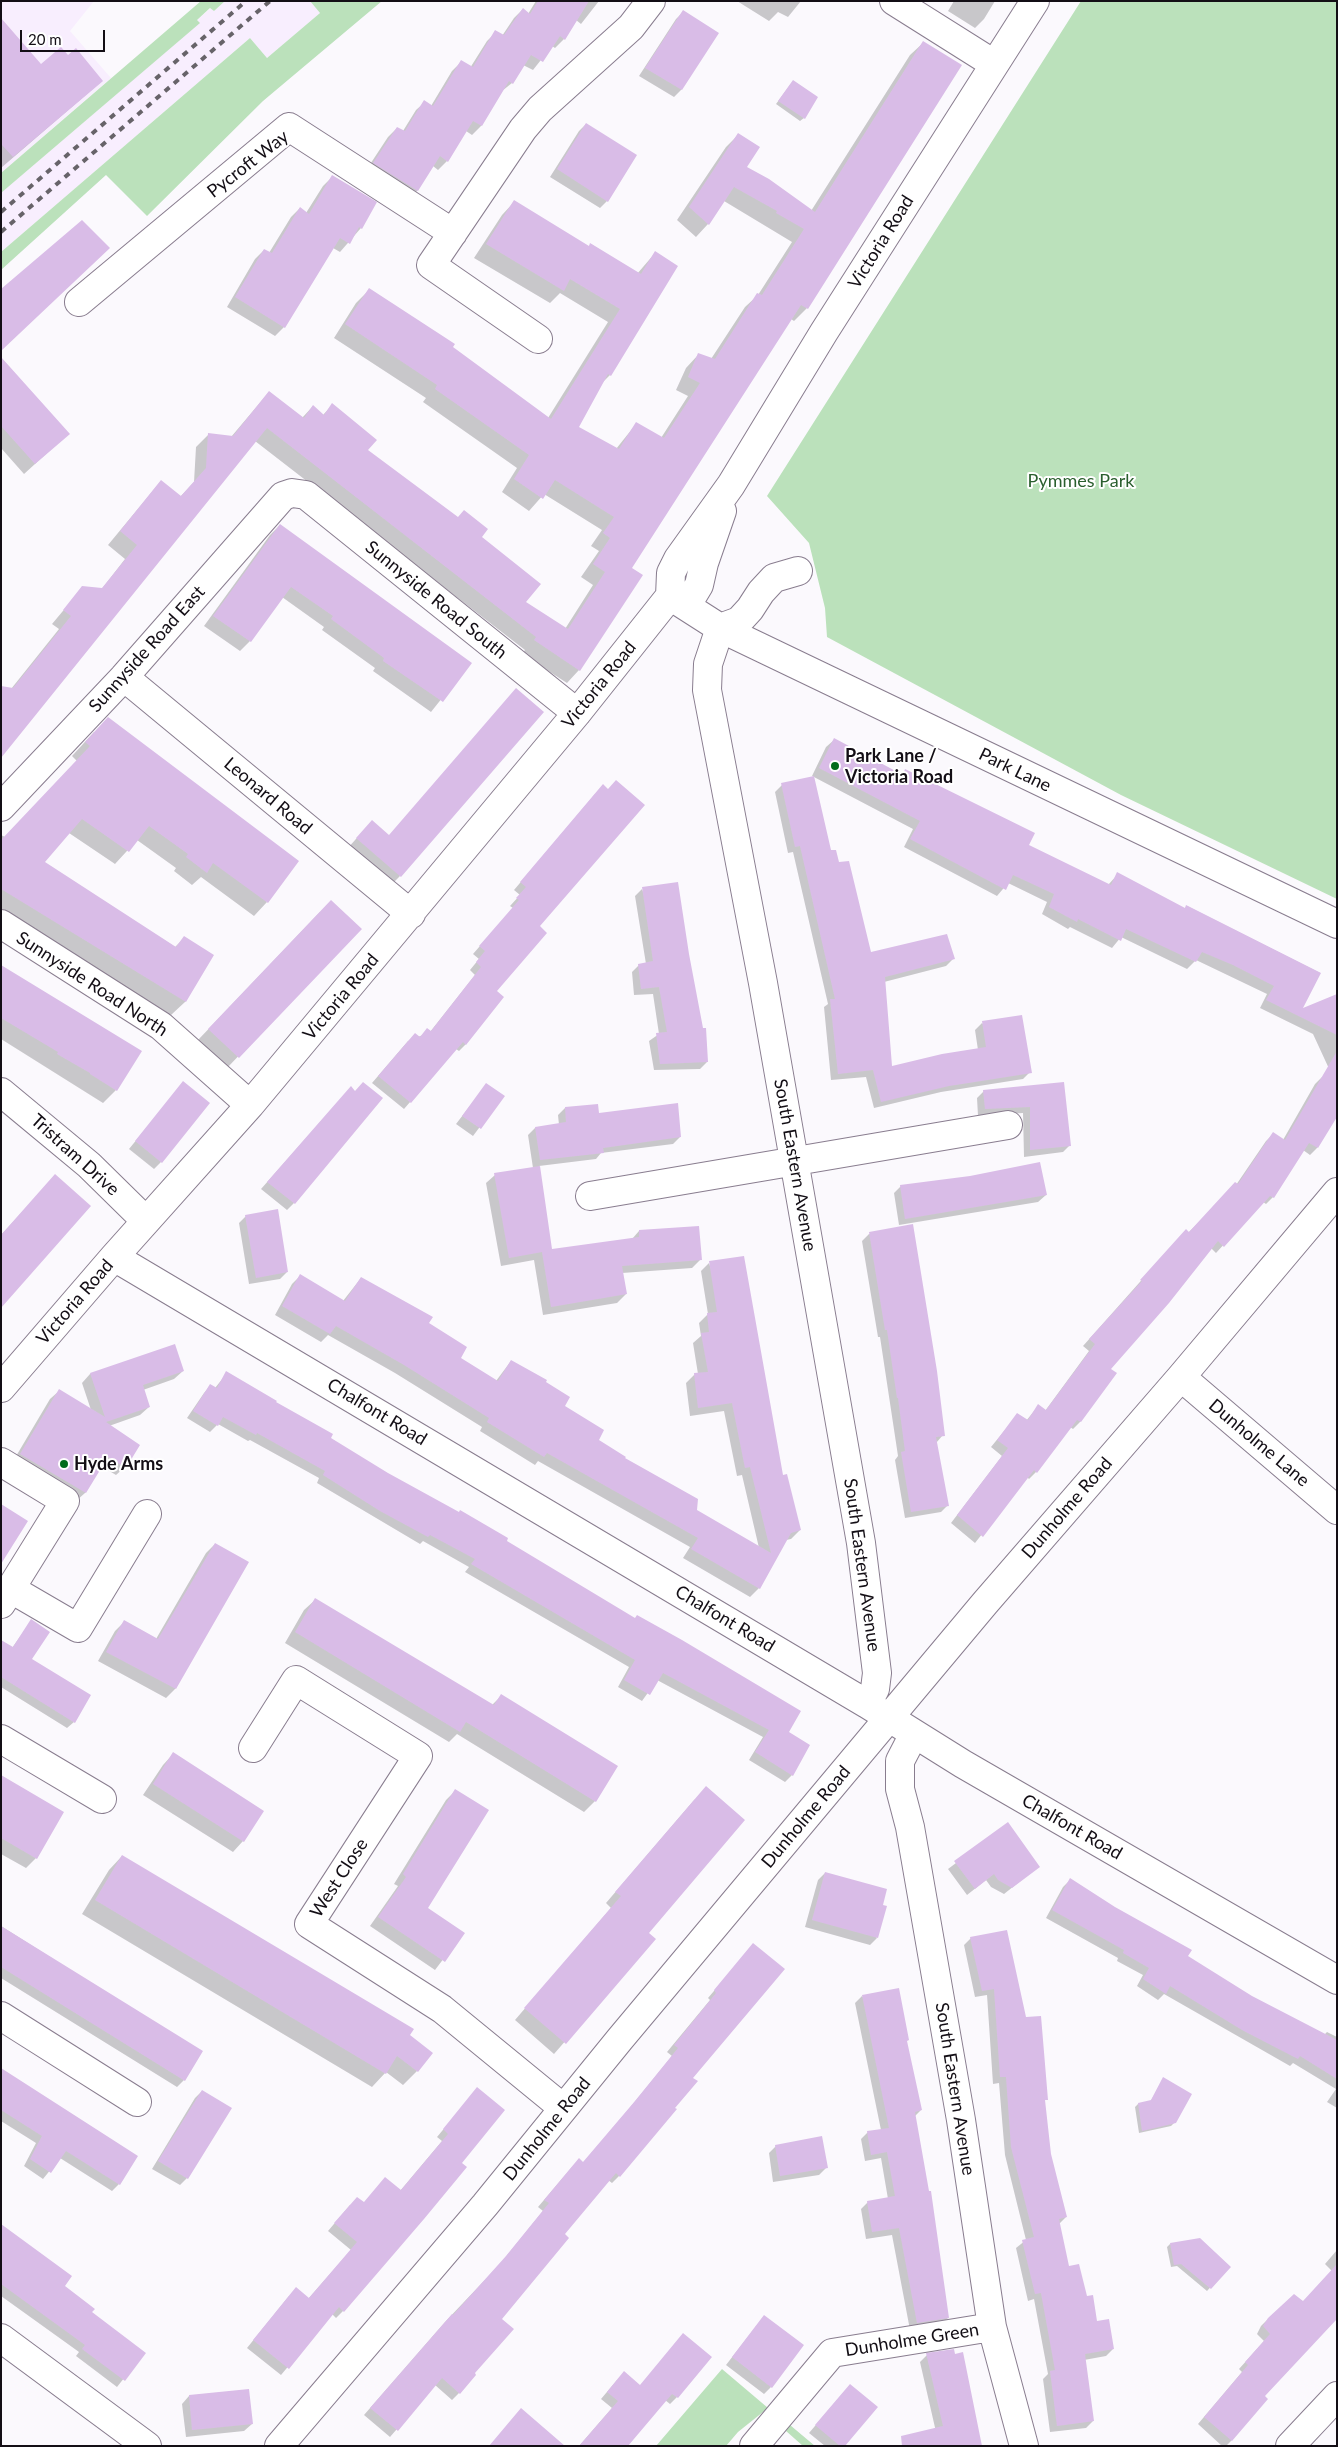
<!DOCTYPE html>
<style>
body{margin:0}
#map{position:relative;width:1338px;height:2447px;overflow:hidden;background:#fbf9fd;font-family:Lato,sans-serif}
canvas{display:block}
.frame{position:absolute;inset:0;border:2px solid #130e15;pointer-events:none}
.scale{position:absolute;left:20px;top:30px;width:85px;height:22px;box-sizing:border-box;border:2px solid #130e15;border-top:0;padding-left:6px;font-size:15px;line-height:18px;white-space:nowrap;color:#130e15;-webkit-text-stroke:4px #fff;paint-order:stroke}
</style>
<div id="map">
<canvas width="1338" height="2447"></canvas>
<div class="frame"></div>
<div class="scale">20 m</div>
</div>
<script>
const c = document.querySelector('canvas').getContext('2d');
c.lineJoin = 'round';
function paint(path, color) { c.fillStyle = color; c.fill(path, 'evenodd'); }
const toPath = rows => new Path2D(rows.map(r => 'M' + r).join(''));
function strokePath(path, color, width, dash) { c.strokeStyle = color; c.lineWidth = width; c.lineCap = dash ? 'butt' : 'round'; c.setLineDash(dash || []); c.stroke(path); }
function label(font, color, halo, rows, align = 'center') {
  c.font = font + ' Lato,sans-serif'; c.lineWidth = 4; c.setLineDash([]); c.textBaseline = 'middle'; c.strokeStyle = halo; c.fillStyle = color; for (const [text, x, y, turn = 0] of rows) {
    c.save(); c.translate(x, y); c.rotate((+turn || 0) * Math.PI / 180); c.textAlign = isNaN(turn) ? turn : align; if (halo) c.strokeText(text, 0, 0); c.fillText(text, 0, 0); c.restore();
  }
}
const built = toPath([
 [1,1,94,1,70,31,111,78,1,173],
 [225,1,310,1,320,13,267,58,250,38,1,252,1,193,199,23,197,20,211,8,214,11]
]);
const green = toPath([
 [201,1,225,1,214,11,210,8,197,20,200,23,1,193,1,173],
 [310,1,382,1,263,101,147,216,106,175,1,270,1,252,250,38,267,58,320,13],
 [1081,1,1337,1,1337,899,1121,795,827,637,825,608,809,543,767,496],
 [722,2369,768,2408,738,2432,726,2446,656,2446],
 [790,2425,815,2446,803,2446,786,2431]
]);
const shadow = toPath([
 [536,1,599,1,581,24,576,20,564,39,555,48,552,46,533,70,523,65,512,83,502,91,481,126,472,135,466,131,447,161,438,170,433,166,417,191,408,200,365,172,388,137,397,128,403,131,416,110,425,102,431,106,452,71,461,62,470,68,487,41,496,32,502,36,514,18,523,9,528,14],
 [737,1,801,1,788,17,778,12,769,21],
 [954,1,995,1,984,19,975,28,948,11],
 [683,12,717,34,681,90,674,97,639,76,676,19],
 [1,20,40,66,68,57,102,81,1,168],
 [923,43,807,308,794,321,791,319,631,568,579,670,567,683,522,654,525,650,255,441,1,756,11,689,59,629,52,624,83,587,101,590,125,559,108,545,161,481,180,497,194,482,196,447,209,434,231,437,269,392,302,418,313,406,323,415,332,405,366,450,480,538,524,603,565,629,593,585,581,577,599,551,591,546,602,530,544,494,529,511,502,492,517,468,423,402,426,398,334,338,356,303,369,290,548,418,608,322,560,293,550,303,474,258,502,215,514,202,588,247,591,244,637,274,655,253,610,375,602,383,577,427,616,449,636,424,661,438,688,396,676,390,686,368,698,355,711,359,745,307,758,295,792,242,724,201,708,224,696,237,677,220,726,147,739,134,745,167,811,211,910,55],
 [790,85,804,118,800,121,776,104],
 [586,124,607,201,600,208,550,177,579,131],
 [332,177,361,228,340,252,333,248,284,327,275,336,227,307,255,259,264,250,269,253,291,217,300,208,306,213,323,186],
 [1,359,68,434,24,474,1,448],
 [280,525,470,663,431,712,373,671,375,668,322,630,324,627,282,597,250,641,240,651,204,626,270,535],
 [94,732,267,902,254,916,201,877,192,885,174,871,176,868,137,840,115,864,69,833,43,863,175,947,184,938,212,955,185,1002,171,1015,1,911,1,835,5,837,77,761,72,756],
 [834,740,901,775,906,771,1027,846,1108,885,1118,874,1184,909,1187,906,1320,973,1300,1010,1337,995,1337,1071,1331,1073,1313,1034,1260,1008,1267,994,1196,960,1187,969,1121,937,1112,948,1070,927,1068,929,1042,914,1047,902,1008,883,997,896,904,847,913,829,812,776,826,747],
 [782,785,830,852,870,953,953,959,946,966,884,982,891,1067,978,1050,975,1030,982,1023,1030,1072,1023,1079,941,1092,874,1108,866,1077,831,1080,824,1007,828,1004,793,852,788,853,775,792],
 [596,793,538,927,495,991,466,1044,459,1051,456,1049,404,1109,372,1083,408,1041,430,1032,475,975,470,970,479,959,473,954,513,908,510,906,520,895,514,890],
 [372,821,389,836,400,876,389,887,347,849],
 [642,889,707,1062,700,1069,654,1070,649,1041,659,1034,653,994,634,995,632,972,639,965,646,964,635,896],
 [320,912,360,929,227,1068,198,1040],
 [1,966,116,1090,103,1103,1,1039],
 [1322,1077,1317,1148,1310,1155,1303,1150,1273,1197,1266,1204,1263,1202,1216,1253,1211,1248,1109,1369,1115,1374,1080,1422,1073,1429,1070,1427,1036,1472,1029,1479,1027,1477,975,1543,951,1523,1002,1456,991,1447,1018,1414,1026,1421,1038,1406,1045,1411,1089,1351,1083,1346,1179,1238,1188,1233,1236,1185,1266,1141,1273,1134,1283,1140,1315,1084],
 [183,1083,161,1162,154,1169,129,1149],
 [1063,1083,1070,1145,1063,1152,1024,1157,1023,1113,978,1116,977,1098,984,1091],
 [486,1085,503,1096,473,1136,456,1124],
 [355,1092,294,1203,287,1210,261,1189,344,1095],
 [565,1108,598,1114,680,1137,673,1144,601,1153,596,1159,539,1166,551,1251,632,1239,639,1231,701,1259,692,1268,622,1273,626,1294,617,1303,543,1315,534,1260,501,1266,486,1183,495,1175,533,1168,528,1135,535,1128,559,1125,558,1115],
 [55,1176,1,1306,1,1235],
 [901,1186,1046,1195,1038,1202,899,1225,894,1193],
 [246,1216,287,1272,280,1279,249,1284,239,1223],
 [912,1225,943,1435,936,1443,948,1505,941,1512,905,1518,895,1460,898,1456,880,1337,878,1337,862,1241,869,1234],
 [709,1263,800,1530,791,1539,786,1540,759,1588,750,1597,683,1558,690,1547,538,1461,535,1465,480,1431,482,1427,395,1373,328,1335,321,1342,275,1315,292,1284,300,1276,343,1301,361,1278,428,1323,459,1358,496,1381,511,1361,544,1382,563,1407,597,1440,696,1511,759,1548,742,1475,737,1476,724,1411,690,1416,686,1383,695,1374,698,1374,693,1343,701,1336,699,1323,708,1314,701,1271],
 [174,1346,183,1371,174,1379,143,1390,149,1407,140,1415,109,1426,125,1467,116,1475,101,1466,85,1493,76,1501,12,1463,50,1399,59,1391,91,1410,82,1383,90,1374],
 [227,1373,387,1474,505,1541,788,1732,792,1775,785,1782,749,1760,763,1737,657,1680,642,1701,618,1687,629,1667,465,1572,469,1567,423,1541,420,1544,317,1483,319,1478,250,1440,248,1441,218,1424,210,1432,187,1418,204,1393,211,1385,215,1388],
 [215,1544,175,1689,166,1698,98,1661,115,1631,124,1622,156,1639,206,1553],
 [315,1600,492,1705,501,1696,616,1767,595,1801,584,1812,457,1734,449,1742,285,1643,304,1610],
 [31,1621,31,1659,74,1722,67,1728,1,1687,1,1653,12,1648],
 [173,1754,243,1841,233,1852,143,1795,163,1765],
 [1,1777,36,1858,26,1868,1,1854],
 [455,1791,427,1908,463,1933,435,1970,370,1926,398,1886,394,1884,446,1800],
 [695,1799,647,1933,654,1939,554,2054,515,2020,611,1908,606,1903],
 [1008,1824,1038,1867,1004,1894,991,1887,986,1880,967,1895,948,1869],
 [122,1856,408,2035,417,2071,403,2085,386,2072,372,2087,82,1914,109,1870],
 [825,1873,877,1938,870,1945,805,1927,818,1880],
 [1070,1880,1186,1957,1251,1997,1324,2035,1327,2032,1337,2037,1337,2108,1327,2102,1336,2089,1293,2063,1290,2066,1164,1994,1158,2000,1137,1986,1143,1975,1117,1961,1118,1958,1046,1918,1063,1887],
 [1,1926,151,2021,184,2080,177,2087,1,1978],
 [971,1938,1025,2018,1046,2099,1044,2102,1050,2154,1066,2217,1059,2224,1068,2267,1086,2298,1096,2322,1113,2349,1106,2356,1084,2360,1093,2421,1086,2428,1050,2432,1043,2379,1048,2374,1034,2299,1028,2301,1016,2248,1026,2240,1005,2155,999,2083,993,2084,987,1995,975,1997,964,1945],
 [753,1945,692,2078,619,2176,612,2183,608,2180,563,2234,500,2319,473,2374,459,2393,452,2400,435,2385,390,2437,364,2415,445,2322,500,2264,543,2211,538,2207,572,2167,583,2163,628,2110,672,2056,667,2052,710,2000,708,1998],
 [862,1996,906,2042,921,2110,915,2116,948,2318,941,2325,910,2330,892,2235,866,2239,861,2209,868,2202,888,2199,881,2158,865,2161,861,2139,868,2132,881,2130,855,2003],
 [1,2069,119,2184,112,2191,60,2158,43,2179,24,2166,36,2143,1,2121],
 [1164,2079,1174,2123,1171,2126,1139,2133,1135,2107,1138,2104,1150,2102],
 [477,2089,343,2311,336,2318,332,2314,281,2375,247,2348,289,2296,308,2299,351,2250,328,2231,350,2205,363,2204,400,2191,442,2141,437,2137],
 [202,2091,230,2109,187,2178,180,2185,152,2169,195,2098],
 [776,2146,826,2168,819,2175,773,2182,769,2153],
 [1,2226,91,2313,144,2353,117,2387,76,2356,79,2352,1,2296],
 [1170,2244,1229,2267,1207,2291,1177,2266,1171,2267,1167,2247],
 [1337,2250,1337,2317,1263,2397,1266,2400,1231,2441,1226,2446,1222,2446,1198,2424,1242,2372,1239,2369,1264,2341,1257,2334,1261,2326,1269,2318,1302,2303,1332,2271,1325,2264],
 [764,2316,771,2387,764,2394,726,2365],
 [927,2355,981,2446,936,2432,920,2362],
 [710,2357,677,2397,670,2404,665,2400,626,2446,579,2446,612,2408,601,2399,617,2380,639,2386],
 [843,2393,844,2446,825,2446,809,2433],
 [189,2396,252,2424,244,2431,186,2437,182,2404]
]);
const building = toPath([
 [538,1,589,1,565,40,560,36,543,62,531,55,513,84,509,81,482,126,473,121,448,162,440,156,418,191,373,163,397,127,405,131,424,100,433,106,461,60,473,67,495,30,504,35,523,8,530,14],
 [683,10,719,33,682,90,645,68],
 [1,18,41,64,61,47,68,55,76,48,103,81,13,157,1,144],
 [923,41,962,65,808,309,801,305,632,568,643,575,580,671,534,640,536,637,267,428,1,758,1,686,13,688,71,616,63,610,82,586,102,588,137,545,120,531,161,480,181,496,206,468,208,433,233,436,269,391,304,418,313,405,324,415,332,403,377,440,368,450,458,517,464,510,488,529,482,537,541,584,526,602,568,629,605,572,593,564,610,538,603,533,614,517,555,480,543,499,514,479,529,455,435,389,437,385,345,324,369,288,455,344,453,347,551,419,620,309,570,279,564,291,486,244,514,200,589,246,590,243,641,274,655,251,678,266,611,376,608,374,579,427,619,449,636,422,664,438,700,383,688,377,698,353,715,359,757,293,762,295,804,229,776,213,777,211,734,187,709,225,689,207,738,133,760,147,747,167,769,179,815,212],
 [793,80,818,97,805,119,778,101],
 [586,123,637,155,608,202,557,169],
 [332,175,377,202,362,229,359,227,350,244,340,238,285,328,235,297,264,249,272,253,300,207,309,214],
 [82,220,110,248,1,351,1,289],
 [1,357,70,434,35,464,1,426],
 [280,524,472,663,443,702,383,661,384,658,331,619,333,616,291,587,251,642,213,616],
 [516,688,544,712,401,877,356,838,372,820,389,835],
 [108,717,299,861,268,903,213,863,207,873,186,857,188,854,149,826,129,852,82,819,45,862,176,947,184,936,214,955,186,1002,1,889,1,840,90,746,85,742],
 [834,738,903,775,905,769,1035,833,1029,845,1111,885,1117,872,1185,908,1186,905,1321,973,1303,1008,1337,994,1337,1035,1266,1000,1274,986,1233,965,1202,952,1196,962,1126,929,1121,941,1078,919,1077,922,1049,907,1054,894,1013,875,1006,890,910,839,920,821,819,768],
 [814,776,831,850,836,850,839,862,849,861,871,952,947,934,955,959,885,977,892,1066,942,1054,986,1047,982,1021,1022,1015,1032,1073,949,1086,881,1102,873,1070,838,1074,830,999,835,999,800,846,795,847,781,783],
 [616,780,645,805,540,926,547,933,497,991,504,997,466,1045,463,1042,411,1103,378,1076,415,1033,420,1037,427,1028,431,1031,481,967,476,962,485,951,479,946,519,900,516,898,526,887,520,882,603,784,608,789],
 [678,882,689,954,703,1028,706,1028,708,1062,660,1064,656,1033,667,1032,659,987,641,989,638,964,653,961,642,887],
 [331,900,362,929,239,1058,208,1029],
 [1,965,142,1051,117,1091,90,1074,90,1073,57,1054,58,1052,1,1018],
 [1337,1051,1337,1117,1318,1148,1309,1143,1274,1198,1270,1196,1224,1247,1218,1241,1169,1303,1111,1369,1117,1373,1081,1422,1077,1420,1037,1473,1034,1470,983,1537,957,1515,1008,1448,997,1440,1017,1413,1028,1420,1038,1404,1046,1410,1095,1344,1089,1339,1142,1281,1140,1280,1186,1229,1189,1232,1235,1182,1238,1184,1273,1132,1285,1140],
 [183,1081,210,1103,162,1163,135,1141],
 [363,1082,383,1098,295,1204,267,1182,351,1086,355,1091],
 [1064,1082,1071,1146,1030,1150,1030,1107,985,1109,983,1090],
 [486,1083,505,1096,481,1129,462,1116],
 [678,1103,681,1137,603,1148,604,1153,540,1160,535,1127,566,1122,565,1107,598,1104,599,1113],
 [1040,1162,1047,1195,905,1219,900,1185,970,1176],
 [540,1166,552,1249,639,1237,639,1230,699,1226,702,1260,622,1266,627,1294,551,1307,542,1252,509,1258,494,1173],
 [55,1174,91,1206,1,1308,1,1235],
 [278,1209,288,1272,256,1278,245,1215],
 [913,1224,937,1371,945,1436,936,1437,949,1506,911,1512,901,1452,905,1451,898,1398,897,1398,887,1330,885,1330,869,1232],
 [744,1256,783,1475,787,1474,801,1530,791,1533,760,1589,691,1549,698,1538,547,1453,544,1457,487,1422,489,1418,404,1365,336,1326,330,1334,282,1306,300,1274,345,1301,361,1277,433,1317,429,1323,467,1347,461,1358,498,1381,511,1360,547,1380,546,1382,570,1397,565,1406,604,1430,599,1440,626,1457,625,1458,698,1499,697,1510,771,1553,750,1467,745,1468,732,1403,698,1408,694,1373,708,1372,701,1333,709,1332,707,1313,717,1312,709,1261],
 [175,1344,184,1371,143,1385,150,1407,106,1422,140,1445,126,1468,108,1457,86,1493,20,1454,59,1389,105,1417,90,1373],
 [226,1371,277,1401,276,1402,333,1434,331,1438,388,1473,459,1512,460,1510,508,1538,507,1541,635,1618,637,1615,682,1640,801,1711,789,1732,810,1745,793,1776,755,1752,769,1730,663,1673,650,1695,624,1680,635,1660,471,1564,475,1559,430,1535,428,1537,380,1511,323,1475,325,1471,257,1433,256,1435,223,1417,218,1426,193,1411,210,1384,217,1388],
 [1,1504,28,1521,1,1564],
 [215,1543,249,1562,176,1689,106,1652,124,1620,158,1639],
 [315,1598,494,1705,501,1694,618,1766,596,1802,466,1722,460,1732,295,1632],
 [31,1619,50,1632,32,1659,91,1695,75,1723,1,1677,1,1640,13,1647],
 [173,1752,264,1811,244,1842,153,1784],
 [1,1775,64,1812,37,1859,1,1838],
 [706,1786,745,1820,649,1933,656,1939,566,2044,524,2008,621,1896,615,1892],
 [455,1789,489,1810,428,1908,465,1933,445,1962,378,1917,406,1877,403,1874],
 [1008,1822,1040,1867,1012,1888,998,1880,994,1874,975,1889,954,1861],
 [122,1855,414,2029,410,2035,433,2053,418,2072,397,2056,386,2074,95,1900],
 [825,1872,887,1889,883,1905,887,1906,878,1938,812,1920],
 [1070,1878,1115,1907,1192,1950,1188,1956,1252,1996,1337,2040,1337,2079,1300,2056,1298,2059,1242,2030,1170,1986,1166,1994,1143,1979,1149,1968,1123,1953,1124,1950,1052,1910],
 [1,1926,203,2051,185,2081,1,1967],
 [1007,1930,1026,2017,1041,2016,1048,2100,1045,2100,1051,2154,1067,2217,1059,2219,1069,2266,1079,2264,1087,2296,1093,2295,1097,2321,1109,2319,1114,2349,1085,2354,1094,2421,1057,2426,1050,2371,1055,2370,1041,2293,1035,2294,1022,2240,1034,2237,1011,2147,1006,2077,1000,2077,994,1989,982,1991,970,1937],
 [753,1943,785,1969,693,2078,698,2081,675,2108,677,2109,620,2177,616,2173,565,2234,569,2238,502,2319,514,2329,475,2373,476,2375,460,2394,442,2378,398,2431,370,2408,452,2314,453,2315,506,2256,549,2203,544,2200,579,2158,583,2162,635,2101,678,2048,674,2045,716,1993,714,1990],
 [899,1988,909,2040,907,2041,922,2110,915,2112,929,2191,931,2191,949,2318,917,2323,899,2228,872,2232,867,2201,895,2196,887,2152,871,2155,867,2131,889,2128,862,1995],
 [1,2068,138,2156,120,2185,66,2151,51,2173,30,2159,42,2136,1,2110],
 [1163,2077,1192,2094,1176,2123,1142,2131,1138,2103,1151,2100],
 [477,2087,505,2110,462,2163,467,2167,424,2219,344,2312,339,2307,289,2369,253,2340,296,2287,309,2298,357,2242,334,2223,357,2197,364,2202,385,2177,401,2190,448,2134,443,2129],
 [202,2090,232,2108,188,2179,158,2161],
 [822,2136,828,2168,780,2176,775,2145],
 [1,2224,72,2276,65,2286,95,2309,92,2312,146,2353,125,2381,82,2349,85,2345,1,2284],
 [1200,2238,1231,2267,1211,2289,1181,2264,1174,2265,1170,2243],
 [1337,2264,1337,2319,1265,2396,1268,2399,1232,2441,1204,2417,1248,2365,1245,2362,1270,2334,1263,2326,1268,2318,1294,2294,1303,2301],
 [764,2315,804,2345,772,2388,732,2357],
 [683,2333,712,2357,678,2398,672,2394,628,2446,579,2446,618,2401,607,2392,624,2371,640,2385],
 [954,2349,955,2354,963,2352,982,2446,902,2446,901,2436,943,2426,926,2353],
 [850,2384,878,2407,845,2446,840,2446,815,2425],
 [249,2389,253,2424,192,2430,189,2395],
 [521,2408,565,2446,489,2446]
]);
const minor = toPath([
 [894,1,994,64],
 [79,302,289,127,453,233],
 [538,339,431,265,523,129,540,109,631,27,651,1],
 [798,571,774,578,761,592,750,609,739,621,720,628,708,664,707,690,763,983,861,1543,877,1673,875,1689,867,1704],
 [670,596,720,628,1337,924],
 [670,596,686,598,693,595,699,585,704,563,722,511],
 [124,677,411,914],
 [1,807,124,677,283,496,292,493,306,495,577,713],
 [1,924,161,1026,250,1105],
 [1,1092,89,1165,146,1221],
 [590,1196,1008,1125],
 [114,1257,867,1704,963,1764,1337,1980],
 [1181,1377,1337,1510],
 [1,1388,114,1257,250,1105,577,713,670,596,671,573,678,559,731,485,824,332,1035,1],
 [1,1462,65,1501,1,1604],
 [11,1589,78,1628,147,1514],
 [914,1734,900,1761,900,1789,910,1827,961,2120,992,2327,1024,2446],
 [1,1739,102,1799],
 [253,1748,296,1680,418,1756,309,1924,442,2009,563,2108],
 [1,2016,137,2102],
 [1,2338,147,2446],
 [279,2446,485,2205,620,2039,985,1603,1181,1377,1337,1192],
 [754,2446,832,2353,992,2327],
 [1290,2446,1337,2396]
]);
const rail = toPath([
 [1,212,246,1],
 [1,232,270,1]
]);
const markers = [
 [835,766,5,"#016b1a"],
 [64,1464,5,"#016b1a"]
];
const streetNames = [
 ["Pycroft Way",248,164,-38],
 ["Victoria Road",881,242,-58],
 ["Sunnyside Road South",436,600,39],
 ["Sunnyside Road East",147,649,-48],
 ["Victoria Road",599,685,-51],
 ["Park Lane",1015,770,26],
 ["Leonard Road",268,796,40],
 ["Sunnyside Road North",92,984,33],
 ["Victoria Road",341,997,-50],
 ["Tristram Drive",75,1155,42],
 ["South Eastern Avenue",795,1165,80],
 ["Victoria Road",75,1302,-49],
 ["Chalfont Road",377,1412,31],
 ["Dunholme Lane",1259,1443,40],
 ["Dunholme Road",1067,1508,-49],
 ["South Eastern Avenue",862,1565,82],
 ["Chalfont Road",725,1619,31],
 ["Dunholme Road",806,1817,-50],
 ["Chalfont Road",1072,1827,30],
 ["West Close",339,1878,-57],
 ["South Eastern Avenue",955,2089,81],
 ["Dunholme Road",547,2129,-51],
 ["Dunholme Green",912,2340,-9]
];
const parkNames = [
 ["Pymmes Park",1081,481]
];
const poiNames = [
 ["Park Lane /",845,756],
 ["Victoria Road",845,777],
 ["Hyde Arms",74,1464]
];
paint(built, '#f8eefe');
paint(green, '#bbe1bb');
paint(shadow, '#0003');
paint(building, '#d9bce7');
strokePath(minor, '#897d8f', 30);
strokePath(minor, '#fff', 28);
strokePath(rail, '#676369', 4, [6, 6]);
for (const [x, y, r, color] of markers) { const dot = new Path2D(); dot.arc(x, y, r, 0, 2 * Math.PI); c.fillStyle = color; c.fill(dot); strokePath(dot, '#fff', 2); }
label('18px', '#130e15', '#fff', streetNames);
label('18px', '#2a5f2e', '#fff', parkNames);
label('bold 18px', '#130e15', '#fff', poiNames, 'left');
</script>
